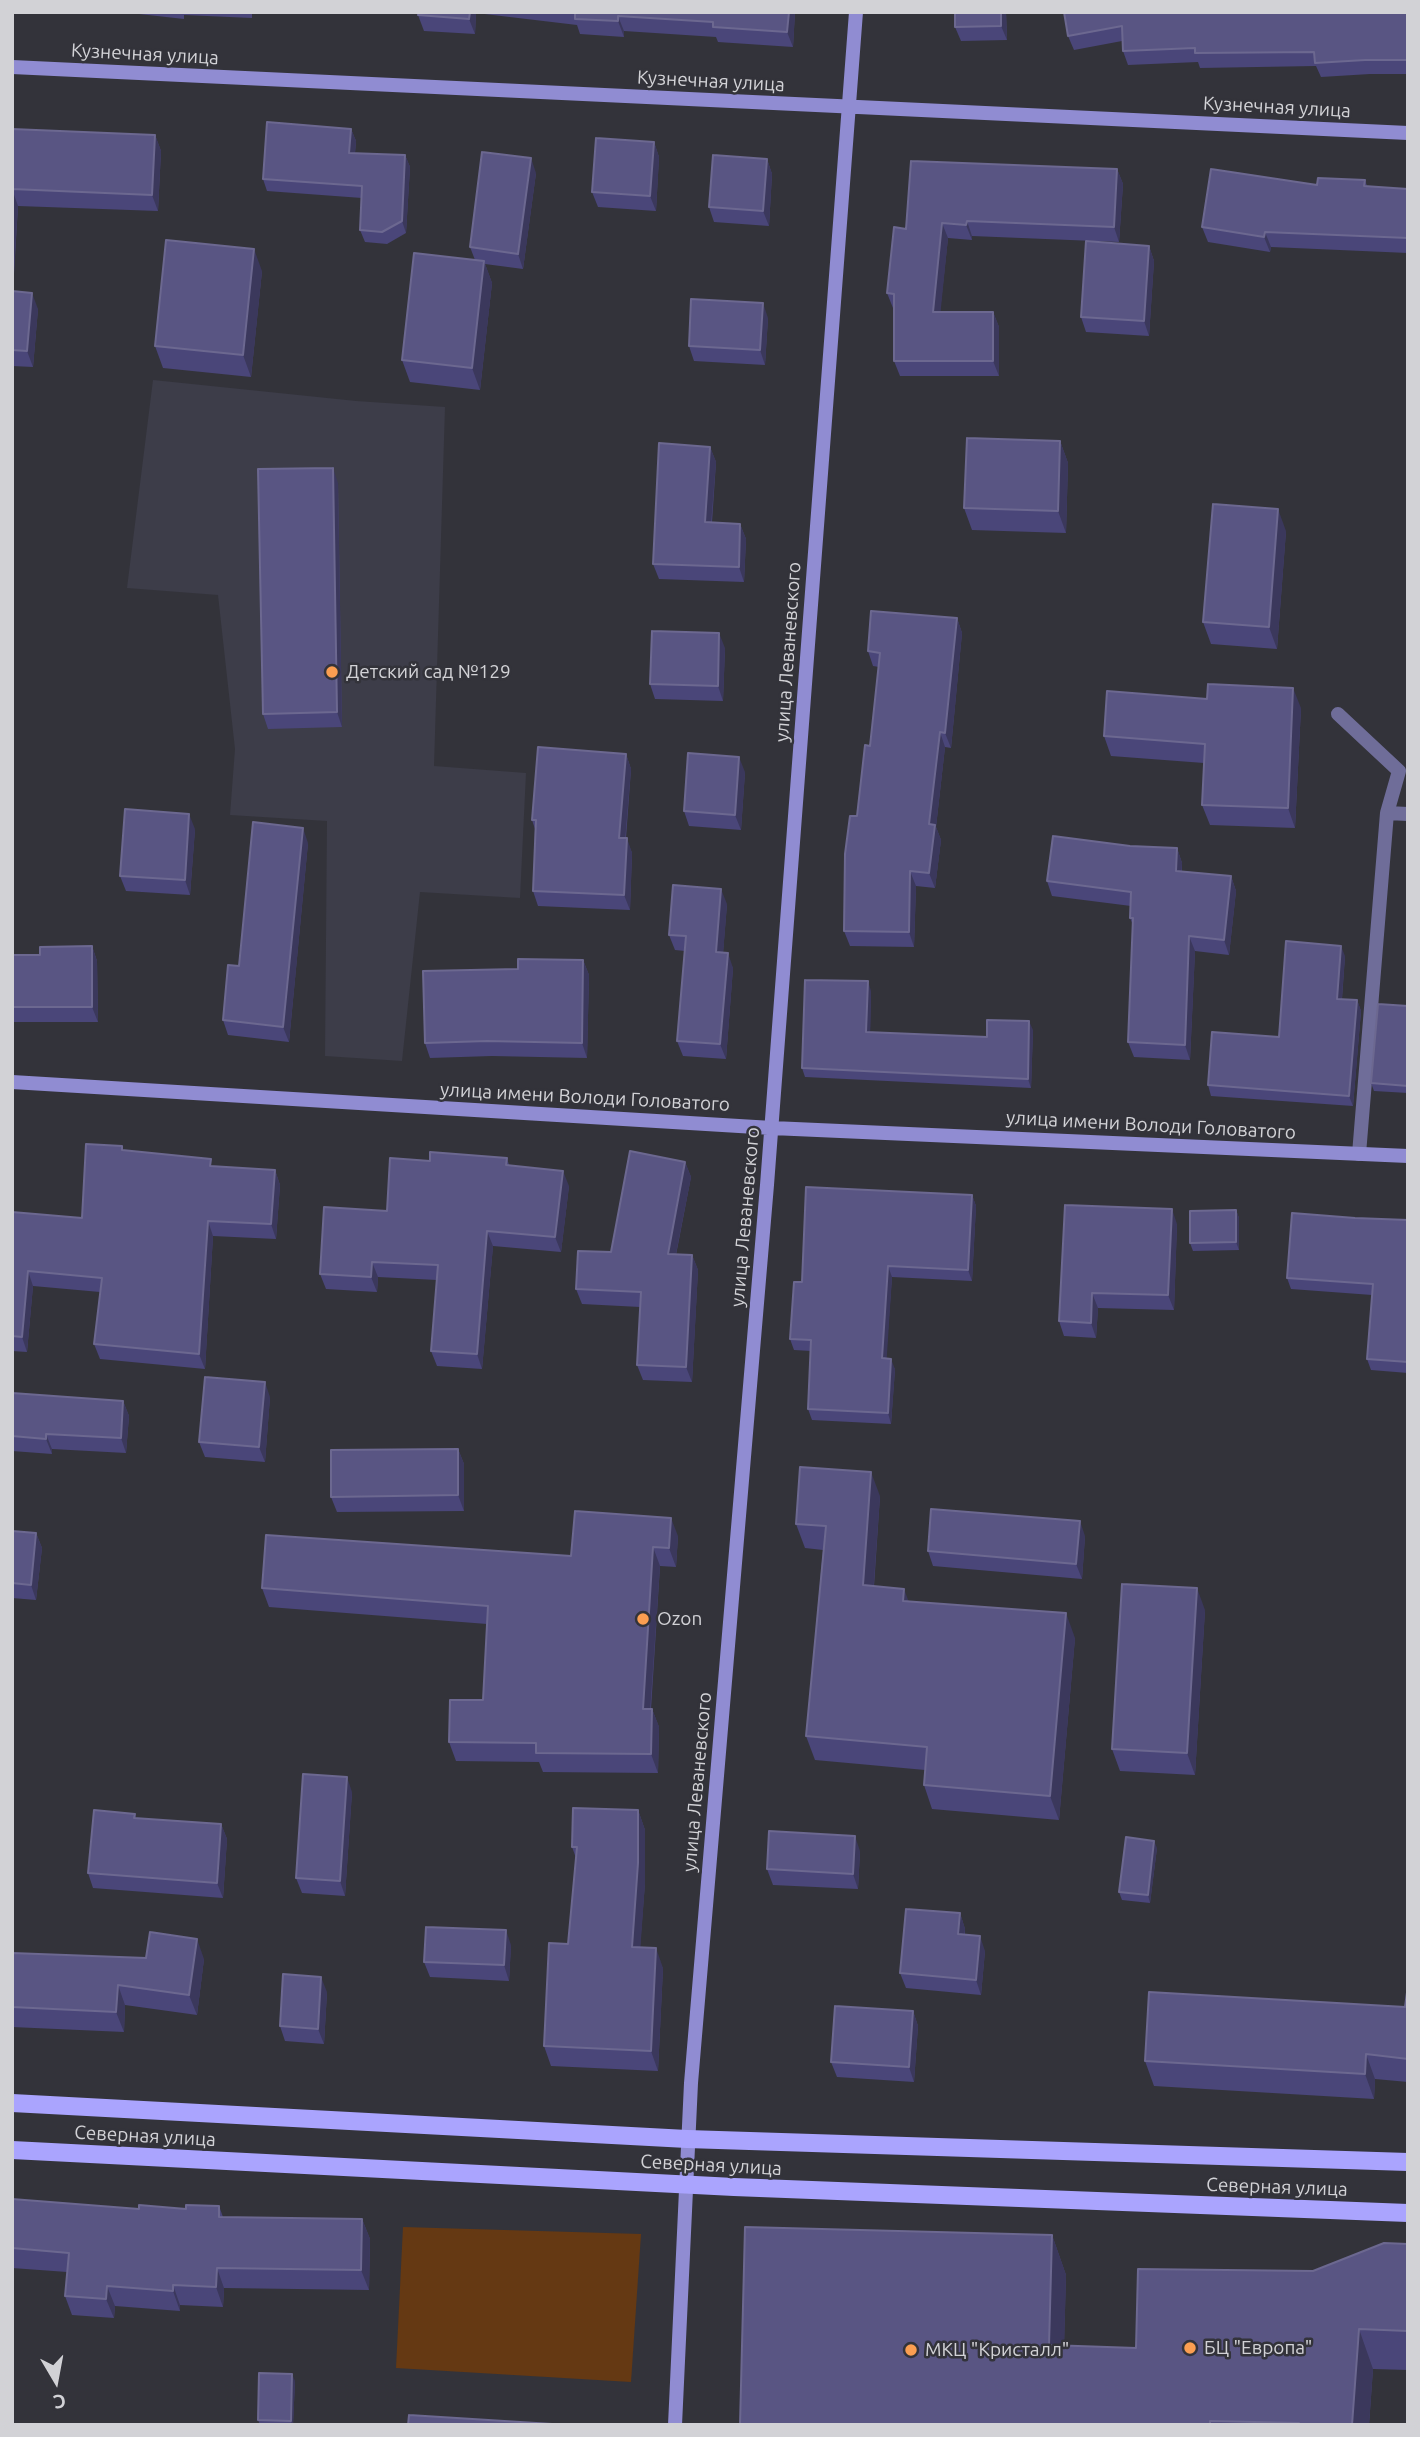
<!DOCTYPE html>
<meta charset="utf-8">
<style>
body{margin:0}
#map{position:relative;width:1420px;height:2437px;overflow:hidden;background:#33333a;font-family:Ubuntu,sans-serif}
canvas{display:block}
.frame{position:absolute;inset:0;border:14px solid #d2d2d6;pointer-events:none}
.north{position:absolute;left:21px;top:2346px;width:70px;height:70px;-webkit-text-stroke:5px #33333a;paint-order:stroke;rotate:170deg;font-size:19px;font-weight:700;line-height:28px;text-align:center;color:#d2d2d6}
.north::after{content:'';display:block;margin:auto;width:24px;height:32px;background:#d2d2d6;clip-path:polygon(50% 0,100% 100%,50% 72%,0 100%)}
</style>
<div id="map">
<canvas width="1420" height="2437"></canvas>
<div class="frame"></div>
<div class="north">С</div>
</div>
<script>
const c = document.querySelector('canvas').getContext('2d');
c.lineJoin = 'round';
function paint(path, color) { c.fillStyle = color; c.fill(path, 'evenodd'); }
const toPath = rows => new Path2D(rows.map(r => 'M' + r).join(''));
function strokePath(path, color, width, dash) { c.strokeStyle = color; c.lineWidth = width; c.lineCap = dash ? 'butt' : 'round'; c.setLineDash(dash || []); c.stroke(path); }
function label(font, color, halo, rows, align = 'center') {
  c.font = font + ' Ubuntu,sans-serif'; c.lineWidth = 5; c.setLineDash([]); c.textBaseline = 'middle'; c.strokeStyle = halo; c.fillStyle = color; for (const [text, x, y, turn = 0] of rows) {
    c.save(); c.translate(x, y); c.rotate((+turn || 0) * Math.PI / 180); c.textAlign = isNaN(turn) ? turn : align; if (halo) c.strokeText(text, 0, 0); c.fillText(text, 0, 0); c.restore();
  }
}
const built = toPath([
 [153,380,356,401,445,407,434,766,526,773,520,898,420,892,402,1061,325,1056,327,821,230,815,235,749,218,595,127,588]
]);
const green = toPath([
 [403,2227,641,2234,631,2382,396,2368]
]);
const lane = toPath([
 [1338,714,1399,771,1387,813],
 [1359,1154,1387,813,1408,814]
]);
const secondary = toPath([
 [12,67,1408,133],
 [12,1082,772,1128,1408,1156],
 [675,2425,691,2083,767,1185,856,12]
]);
const primary = toPath([
 [12,2103,687,2139,1408,2162],
 [12,2150,734,2187,1408,2213]
]);
const wall = toPath([
 [138,12,252,12,252,18,184,15,184,19,139,14],
 [419,12,795,12,793,47,718,42,716,37,624,31,624,37,580,34,577,25,476,13,475,34,424,31,418,15],
 [1006,12,1007,40,961,41,955,27],
 [1064,12,1408,12,1408,74,1370,74,1321,77,1316,66,1200,68,1198,62,1128,65,1123,51,1122,41,1074,50,1068,36],
 [12,123,14,129,155,135,161,151,158,211,18,206,13,291,38,309,33,367,12,366],
 [351,129,356,141,355,153,405,155,410,167,406,233,387,244,365,242,360,230,362,198,267,191,263,179],
 [654,142,659,157,656,211,598,207,592,192],
 [767,159,772,174,769,226,714,222,709,207],
 [1117,169,1123,184,1119,242,972,236,972,240,948,238,940,312,993,312,999,327,999,376,900,376,894,361,894,308,893,308,887,293,906,229],
 [536,173,523,269,485,264,492,283,480,390,410,382,402,360,475,260,470,247],
 [1365,180,1367,186,1408,189,1408,253,1271,247,1270,252,1208,242,1202,227,1317,185],
 [1149,246,1154,261,1149,336,1086,332,1081,317],
 [262,271,251,377,163,368,155,346],
 [768,318,765,365,694,361,689,346],
 [1060,441,1068,463,1066,533,972,530,964,508],
 [710,447,716,462,712,522,740,524,746,539,744,582,659,579,653,564],
 [338,483,342,727,268,729,263,714],
 [1286,531,1277,649,1211,644,1203,622],
 [957,618,962,633,951,748,945,747,936,827,941,840,935,888,916,886,914,947,850,946,844,931,857,816,870,746,879,667,873,666,868,651],
 [725,648,723,701,655,699,650,684],
 [1301,708,1295,828,1210,825,1202,805,1204,763,1111,756,1104,736],
 [626,754,631,769,626,838,632,853,630,910,538,906,533,891,535,829,532,820],
 [745,772,741,830,689,826,684,811],
 [195,829,190,895,126,891,120,876],
 [308,843,289,1042,228,1035,223,1020,239,966],
 [1130,846,1177,848,1182,863,1182,871,1231,876,1236,891,1229,955,1195,951,1190,1060,1134,1057,1128,1042,1133,925,1130,918,1131,906,1052,896,1047,881],
 [727,904,723,953,733,968,726,1059,683,1056,677,1041,685,951,675,950,669,935],
 [92,946,97,961,98,1022,12,1022,12,955,40,955],
 [1345,956,1342,999,1357,1000,1361,1011,1353,1106,1211,1096,1208,1085,1279,1037],
 [583,960,589,975,587,1058,492,1056,430,1058,425,1043,518,969],
 [871,991,870,1032,987,1037,1033,1030,1031,1088,805,1077,802,1068],
 [1408,1006,1408,1093,1374,1091,1371,1083],
 [122,1146,123,1150,214,1166,275,1170,280,1185,276,1239,213,1236,205,1369,100,1359,94,1344,100,1292,33,1286,27,1352,12,1351,12,1212,82,1218],
 [507,1158,509,1165,569,1186,561,1252,493,1246,482,1369,437,1366,431,1351,437,1280,378,1277,377,1292,326,1289,320,1274,387,1211,430,1161],
 [685,1162,691,1177,676,1255,692,1255,698,1270,692,1382,643,1380,637,1365,640,1307,582,1304,576,1289,611,1252],
 [972,1195,976,1206,972,1281,892,1277,886,1358,895,1369,891,1424,812,1420,808,1409,811,1351,794,1350,790,1339,802,1282],
 [1065,1205,1177,1224,1174,1310,1098,1308,1096,1338,1064,1336,1059,1321],
 [1236,1210,1239,1218,1239,1250,1193,1251,1190,1243],
 [1355,1218,1408,1220,1408,1373,1371,1370,1367,1359,1372,1295,1291,1289,1287,1278],
 [12,1393,123,1401,129,1416,126,1453,52,1449,52,1454,12,1451],
 [270,1397,265,1462,205,1457,199,1442],
 [458,1449,464,1464,464,1511,337,1512,331,1497],
 [880,1496,874,1586,909,1601,1075,1638,1059,1820,932,1809,924,1785,925,1770,815,1760,806,1736,823,1550,805,1548,796,1524],
 [12,1531,36,1533,42,1548,36,1600,12,1598],
 [678,1536,676,1567,660,1566,651,1709,652,1709,659,1727,658,1773,543,1772,539,1762,456,1761,449,1742,483,1700,487,1624,269,1607,262,1588,571,1556],
 [1085,1536,1082,1579,933,1566,928,1551],
 [1205,1610,1195,1775,1120,1771,1112,1749],
 [352,1792,345,1896,302,1893,296,1878],
 [638,1810,645,1830,645,1883,640,1947,663,1968,658,2071,551,2066,544,2046,568,1944,576,1858,572,1847],
 [135,1814,136,1818,221,1824,227,1839,223,1898,93,1888,88,1873],
 [1157,1848,1150,1903,1122,1900,1119,1892],
 [860,1851,858,1889,773,1885,767,1869],
 [960,1913,965,1929,965,1934,985,1951,981,1995,906,1988,900,1973],
 [511,1945,509,1981,430,1977,424,1962],
 [12,1953,146,1958,204,1959,197,2015,125,2005,124,2032,12,2027],
 [1408,1985,1408,2082,1375,2079,1374,2099,1154,2086,1145,2061,1405,2007],
 [327,1992,324,2044,285,2041,280,2026],
 [913,2011,918,2026,914,2082,837,2077,831,2062],
 [12,2199,139,2209,186,2209,219,2206,223,2217,362,2219,370,2239,369,2290,224,2288,223,2307,180,2305,180,2311,115,2306,114,2318,72,2315,65,2296,67,2272,12,2268],
 [1052,2235,1066,2275,1064,2346,1136,2348,1313,2271,1408,2244,1408,2370,1373,2369,1369,2425,740,2425],
 [295,2381,293,2425,260,2425,258,2420]
]);
const shadedWall = toPath([
 [470,12,476,13,475,34,469,19],
 [789,12,795,12,793,47,787,32],
 [1001,12,1006,12,1007,40,1001,26],
 [618,16,624,31,624,37,618,21],
 [351,129,356,141,354,165,349,153],
 [155,135,161,151,158,211,152,195],
 [654,142,659,157,656,211,650,196],
 [405,155,410,167,406,233,402,221],
 [531,158,536,173,523,269,518,254],
 [767,159,772,174,769,226,763,211],
 [1117,169,1123,184,1119,242,1114,227],
 [12,189,18,206,12,299],
 [967,221,972,236,972,240,966,225],
 [942,223,948,238,939,327,933,312],
 [1265,232,1271,247,1270,252,1264,237],
 [1149,246,1154,261,1149,336,1144,321],
 [254,249,262,271,251,377,243,355],
 [484,261,492,283,480,390,472,368],
 [32,293,38,309,33,367,27,351],
 [763,303,768,318,765,365,760,350],
 [993,312,999,327,999,376,993,361],
 [1060,441,1068,463,1066,533,1058,511],
 [710,447,716,462,710,537,705,522],
 [333,468,338,483,342,727,337,712],
 [1278,509,1286,531,1277,649,1269,627],
 [740,524,746,539,744,582,739,567],
 [957,618,962,633,951,748,945,733],
 [719,633,725,648,723,701,718,686],
 [1293,688,1301,708,1295,828,1288,808],
 [940,732,945,747,936,827,941,840,935,888,929,873,929,824],
 [626,754,631,769,624,853,619,838],
 [739,757,745,772,741,830,735,815],
 [189,814,195,829,190,895,185,880],
 [303,828,308,843,289,1042,283,1027],
 [627,838,632,853,630,910,624,895],
 [1177,848,1182,863,1181,886,1176,871],
 [910,871,916,886,914,947,909,932],
 [1231,876,1236,891,1229,955,1224,940],
 [721,889,727,904,722,967,716,952],
 [1189,936,1195,951,1190,1060,1185,1045],
 [92,946,97,961,98,1022,92,1007],
 [1341,946,1345,956,1341,1009,1337,999],
 [728,953,733,968,726,1059,720,1044],
 [583,960,589,975,587,1058,582,1043],
 [868,981,871,991,870,1042,866,1032],
 [1357,1000,1361,1011,1353,1106,1349,1096],
 [1029,1021,1033,1030,1031,1088,1028,1079],
 [685,1162,691,1177,673,1269,668,1254],
 [275,1170,280,1185,276,1239,271,1224],
 [563,1171,569,1186,561,1252,555,1237],
 [972,1195,976,1206,972,1281,968,1270],
 [1172,1209,1177,1224,1174,1310,1168,1295],
 [1236,1210,1239,1218,1239,1250,1236,1242],
 [208,1221,213,1236,205,1369,199,1354],
 [487,1231,493,1246,482,1369,477,1354],
 [692,1255,698,1270,692,1382,686,1367],
 [372,1262,378,1277,377,1292,371,1277],
 [888,1266,892,1277,886,1369,882,1358],
 [28,1271,33,1286,27,1352,22,1337],
 [1092,1293,1098,1308,1096,1338,1091,1323],
 [891,1359,895,1369,891,1424,888,1413],
 [265,1382,270,1397,265,1462,259,1447],
 [123,1401,129,1416,126,1453,121,1438],
 [46,1434,52,1449,52,1454,46,1439],
 [458,1449,464,1464,464,1511,458,1495],
 [871,1472,880,1496,872,1609,863,1585],
 [671,1518,678,1536,676,1567,669,1548],
 [1080,1521,1085,1536,1082,1579,1076,1564],
 [36,1533,42,1548,36,1600,31,1585],
 [653,1547,660,1566,649,1727,643,1709],
 [1197,1588,1205,1610,1195,1775,1187,1753],
 [904,1589,913,1613,903,1601],
 [1066,1613,1075,1638,1059,1820,1050,1796],
 [652,1709,659,1727,658,1773,651,1754],
 [347,1777,352,1792,345,1896,340,1881],
 [638,1810,645,1830,645,1883,639,1967,632,1947],
 [221,1824,227,1839,223,1898,217,1883],
 [855,1836,860,1851,858,1889,853,1874],
 [1154,1841,1157,1848,1150,1903,1148,1895],
 [960,1913,965,1929,963,1949,958,1934],
 [506,1930,511,1945,509,1981,504,1965],
 [980,1936,985,1951,981,1995,976,1980],
 [197,1939,204,1959,197,2015,189,1995],
 [656,1948,663,1968,658,2071,651,2051],
 [321,1977,327,1992,324,2044,318,2029],
 [118,1985,125,2005,124,2032,116,2012],
 [913,2011,918,2026,914,2082,909,2067],
 [1366,2054,1375,2079,1374,2099,1365,2074],
 [362,2219,370,2239,369,2290,361,2270],
 [1052,2235,1066,2275,1063,2385,1049,2345],
 [217,2268,224,2288,223,2307,216,2287],
 [173,2285,180,2305,180,2311,173,2291],
 [107,2286,115,2306,114,2318,106,2299],
 [1359,2329,1373,2369,1369,2425,1352,2425],
 [292,2374,295,2381,293,2425,292,2425,291,2421]
]);
const building = toPath([
 [419,12,470,12,469,19,418,15,419,12],
 [575,12,789,12,787,32,713,27,713,22,618,16,618,21,575,19,575,12],
 [955,12,1001,12,1001,26,955,27,955,12],
 [1064,12,1408,12,1408,60,1365,60,1315,63,1314,52,1195,53,1195,48,1123,51,1122,26,1068,36,1064,12],
 [267,122,351,129,349,153,405,155,402,221,382,232,360,230,362,186,263,179,267,122],
 [12,129,155,135,152,195,12,189,12,192,12,129],
 [596,138,654,142,650,196,592,192,596,138],
 [482,152,531,158,518,254,470,247,482,152],
 [713,155,767,159,763,211,709,207,713,155],
 [911,161,1117,169,1114,227,967,221,966,225,942,223,933,312,993,312,993,361,894,361,894,294,887,293,894,227,906,229,911,161],
 [1211,169,1317,185,1318,178,1365,180,1364,186,1408,189,1408,238,1265,232,1264,237,1202,227,1211,169],
 [166,240,254,249,243,355,155,346,166,240],
 [1086,241,1149,246,1144,321,1081,317,1086,241],
 [414,253,484,261,472,368,402,360,414,253],
 [12,291,32,293,27,351,12,350,12,291],
 [691,299,763,303,760,350,689,346,691,299],
 [967,438,1060,441,1058,511,964,508,967,438],
 [659,443,710,447,705,522,740,524,739,567,653,564,659,443],
 [333,468,337,712,263,714,258,469,333,468],
 [1213,504,1278,509,1269,627,1203,622,1213,504],
 [871,611,957,618,945,733,940,732,929,824,935,825,929,873,910,871,909,932,844,931,845,854,850,816,857,816,865,745,870,746,880,653,868,651,871,611],
 [652,631,719,633,718,686,650,684,652,631],
 [1208,684,1293,688,1288,808,1202,805,1205,744,1104,736,1107,691,1207,699,1208,684],
 [538,747,626,754,619,838,627,838,624,895,533,891,536,820,532,820,538,747],
 [688,753,739,757,735,815,684,811,688,753],
 [125,809,189,814,185,880,120,876,125,809],
 [253,822,303,828,283,1027,223,1020,228,965,239,966,253,822],
 [1053,836,1130,846,1177,848,1176,871,1231,876,1224,940,1189,936,1185,1045,1128,1042,1133,918,1130,918,1131,892,1047,881,1053,836],
 [673,885,721,889,716,952,728,953,720,1044,677,1041,686,936,669,935,673,885],
 [1286,941,1341,946,1337,999,1357,1000,1349,1096,1208,1085,1212,1032,1279,1037,1286,941],
 [92,946,92,1007,12,1007,12,955,40,955,40,947,92,946],
 [518,959,583,960,582,1043,487,1041,425,1043,423,971,518,969,518,959],
 [805,980,868,981,866,1032,987,1037,987,1020,1029,1021,1028,1079,802,1068,805,980],
 [1378,1004,1408,1006,1408,1086,1371,1083,1378,1004],
 [86,1144,122,1146,122,1150,211,1159,210,1166,275,1170,271,1224,208,1221,199,1354,94,1344,102,1278,28,1271,22,1337,12,1336,12,1212,82,1218,86,1144],
 [630,1151,685,1162,668,1254,692,1255,686,1367,637,1365,641,1292,576,1289,578,1251,611,1252,630,1151],
 [430,1152,507,1158,506,1165,563,1171,555,1237,487,1231,477,1354,431,1351,438,1265,372,1262,371,1277,320,1274,324,1207,387,1211,390,1158,430,1161,430,1152],
 [806,1187,972,1195,968,1270,888,1266,882,1358,891,1359,888,1413,808,1409,811,1340,790,1339,794,1282,802,1282,806,1187],
 [1065,1205,1172,1209,1168,1295,1092,1293,1091,1323,1059,1321,1065,1205],
 [1236,1210,1236,1242,1190,1243,1190,1211,1236,1210],
 [1292,1213,1355,1218,1408,1220,1408,1362,1367,1359,1373,1284,1287,1278,1292,1213],
 [205,1377,265,1382,259,1447,199,1442,205,1377],
 [12,1393,123,1401,121,1438,46,1434,46,1439,12,1436,12,1393],
 [458,1449,458,1495,331,1497,331,1450,458,1449],
 [800,1467,871,1472,863,1585,904,1589,903,1601,1066,1613,1050,1796,924,1785,927,1747,806,1736,826,1526,796,1524,800,1467],
 [931,1509,1080,1521,1076,1564,928,1551,931,1509],
 [575,1511,671,1518,669,1548,653,1547,643,1709,652,1709,651,1754,536,1753,536,1743,449,1742,450,1700,483,1700,488,1606,262,1588,266,1535,571,1556,575,1511],
 [12,1531,36,1533,31,1585,12,1583,12,1531],
 [1122,1584,1197,1588,1187,1753,1112,1749,1122,1584],
 [303,1774,347,1777,340,1881,296,1878,303,1774],
 [573,1808,638,1810,638,1863,632,1947,656,1948,651,2051,544,2046,549,1943,568,1944,577,1847,572,1847,573,1808],
 [94,1810,135,1814,134,1818,221,1824,217,1883,88,1873,94,1810],
 [769,1831,855,1836,853,1874,767,1869,769,1831],
 [1126,1837,1154,1841,1148,1895,1119,1892,1126,1837],
 [906,1909,960,1913,958,1934,980,1936,976,1980,900,1973,906,1909],
 [426,1927,506,1930,504,1965,424,1962,426,1927],
 [150,1932,197,1939,189,1995,118,1985,116,2012,12,2007,12,1953,146,1958,150,1932],
 [283,1974,321,1977,318,2029,280,2026,283,1974],
 [1408,1985,1408,2059,1366,2054,1365,2074,1145,2061,1149,1992,1405,2007,1408,1985],
 [835,2006,913,2011,909,2067,831,2062,835,2006],
 [12,2199,139,2209,139,2205,186,2209,186,2205,219,2206,219,2217,362,2219,361,2270,217,2268,216,2287,173,2285,173,2291,107,2286,106,2299,65,2296,69,2253,12,2248,12,2199],
 [745,2227,1052,2235,1049,2345,1136,2348,1138,2269,1313,2271,1384,2243,1408,2244,1408,2331,1359,2329,1352,2425,1299,2425,1299,2423,1210,2421,1210,2425,740,2425,745,2227],
 [259,2373,292,2374,291,2421,258,2420,259,2373],
 [409,2415,568,2425,408,2425,409,2415]
]);
const markers = [
 [332,672,7,"#fb9e51"],
 [643,1619,7,"#fb9e51"],
 [1190,2348,7,"#fb9e51"],
 [911,2350,7,"#fb9e51"]
];
const streetNames = [
 ["Кузнечная улица",145,54,3],
 ["Кузнечная улица",711,81,3],
 ["Кузнечная улица",1277,107,3],
 ["улица Леваневского",788,652,-86],
 ["улица имени Володи Головатого",585,1097,3],
 ["улица имени Володи Головатого",1151,1125,3],
 ["улица Леваневского",745,1217,-85],
 ["улица Леваневского",697,1782,-85],
 ["Северная улица",145,2136,3],
 ["Северная улица",711,2165,3],
 ["Северная улица",1277,2187,2]
];
const poiNames = [
 ["Детский сад №129",346,672],
 ["Ozon",657,1619],
 ["БЦ \"Европа\"",1204,2348],
 ["МКЦ \"Кристалл\"",925,2350]
];
paint(built, '#3d3d49');
paint(green, '#653913');
strokePath(lane, '#6f6d99', 14);
strokePath(secondary, '#908cd2', 14);
strokePath(primary, '#aaa4fe', 18);
paint(wall, '#4a4679');
paint(shadedWall, '#3b385c');
paint(building, '#595583');
strokePath(building, '#6c6890', 2);
for (const [x, y, r, color] of markers) { const dot = new Path2D(); dot.arc(x, y, r, 0, 2 * Math.PI); c.fillStyle = color; c.fill(dot); strokePath(dot, '#33333a', 2.5); }
label('19px', '#d2d2d6', '#33333a', streetNames);
label('19px', '#d2d2d6', '#33333a', poiNames, 'left');
</script>
